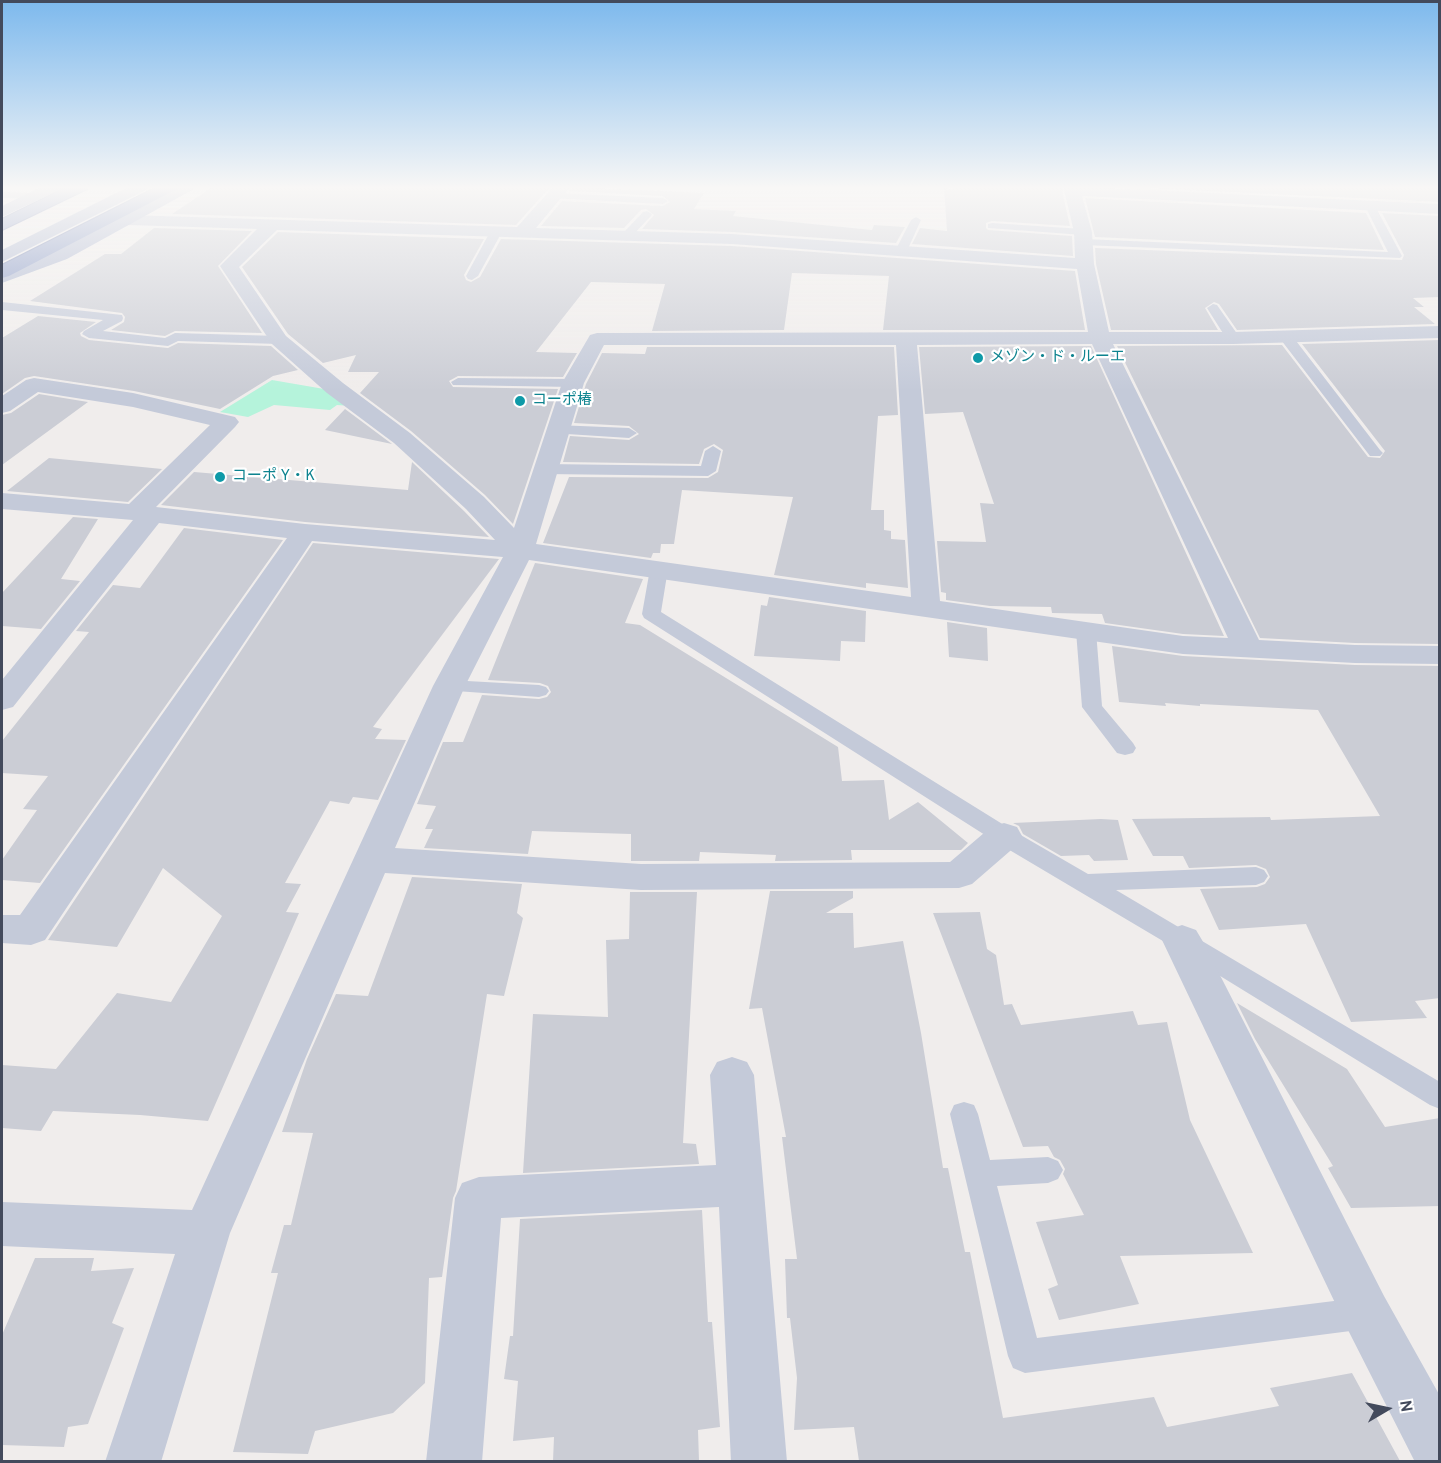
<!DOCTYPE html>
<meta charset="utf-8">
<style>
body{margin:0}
#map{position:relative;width:1441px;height:1463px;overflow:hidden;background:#f0edec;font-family:Overpass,sans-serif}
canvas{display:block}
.frame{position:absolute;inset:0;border:3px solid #434a5c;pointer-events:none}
.north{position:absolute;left:1357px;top:1379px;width:60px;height:60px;-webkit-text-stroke:4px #fff;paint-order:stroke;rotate:81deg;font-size:16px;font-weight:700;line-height:24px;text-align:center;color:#434a5c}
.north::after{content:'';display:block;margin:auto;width:21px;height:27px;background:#434a5c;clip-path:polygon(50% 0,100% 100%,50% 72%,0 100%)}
</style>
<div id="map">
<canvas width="1441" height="1463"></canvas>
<div class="frame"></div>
<div class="north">N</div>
</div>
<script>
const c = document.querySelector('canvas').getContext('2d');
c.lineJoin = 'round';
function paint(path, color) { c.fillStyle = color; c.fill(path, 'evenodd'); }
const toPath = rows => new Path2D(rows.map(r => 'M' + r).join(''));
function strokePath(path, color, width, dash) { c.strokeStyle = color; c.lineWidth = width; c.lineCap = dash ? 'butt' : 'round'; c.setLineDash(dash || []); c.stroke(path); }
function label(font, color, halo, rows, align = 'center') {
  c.font = font + ' Overpass,"Noto Sans JP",sans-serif'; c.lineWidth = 4.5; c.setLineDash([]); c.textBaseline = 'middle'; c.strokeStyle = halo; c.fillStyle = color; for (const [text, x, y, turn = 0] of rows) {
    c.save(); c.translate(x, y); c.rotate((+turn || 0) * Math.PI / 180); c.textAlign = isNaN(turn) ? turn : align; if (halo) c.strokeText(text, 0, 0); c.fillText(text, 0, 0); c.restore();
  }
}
const green = toPath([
 [272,380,330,390,352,406,337,405,330,410,274,405,248,417,220,412]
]);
const building = toPath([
 [214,186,551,186,516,225,172,214],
 [954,186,1061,186,1070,226,992,221,986,223,986,228,988,230,1072,236,1073,256,912,244,920,228,947,231,944,188,953,189],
 [1106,186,1440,186,1440,202],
 [573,187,704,193,694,209,736,211,733,216,872,230,874,225,905,227,896,243,732,232,642,229,654,215,646,209,641,210,624,228,541,226,562,201,663,206,670,202,663,196,569,191],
 [1085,198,1366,213,1384,250,1095,237],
 [1382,213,1440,216,1440,297,1413,298,1424,307,1414,307,1435,324,1237,330,1219,304,1214,302,1205,308,1218,330,1111,330,1096,264,1095,248,1402,260,1404,255],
 [154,228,252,231,218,266,262,333,175,331,165,336,111,330,124,322,125,317,122,313,30,301,105,254,121,254],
 [278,232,484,239,464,275,466,280,471,282,480,277,501,239,732,246,1075,271,1085,330,883,330,889,276,792,273,784,330,652,331,665,284,591,282,536,352,577,353,563,377,458,376,449,381,453,387,558,389,513,524,485,495,411,431,360,393,379,372,348,372,356,355,323,363,288,334,242,267],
 [38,316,96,322,80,333,81,336,89,340,168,348,178,343,271,346,298,370,273,376,220,409,134,391,34,376,25,378,2,394,2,338],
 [1440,340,1440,644,1355,643,1260,638,1117,346,1282,345,1368,457,1380,458,1385,451,1302,344],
 [1091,346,1224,636,1183,634,1105,623,1102,614,1052,613,1051,607,990,606,946,600,946,593,941,592,937,541,986,542,980,503,994,504,963,412,925,414,919,347],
 [647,347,894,347,898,415,878,416,871,510,884,510,884,530,891,531,891,539,905,540,908,588,866,583,866,588,774,575,793,497,682,490,674,544,661,544,660,553,653,553,651,558,543,543,569,477,708,478,718,472,723,450,714,444,704,449,699,464,563,462,570,436,629,440,639,434,629,426,574,423,586,384,602,353,645,354],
 [39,394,88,402,2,465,2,415,11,413],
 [345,409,392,444,325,430],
 [49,458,142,467,162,469,128,502,7,491],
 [412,462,464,511,489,537,305,522,161,505,194,472,408,490],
 [73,517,98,519,61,579,80,581,41,629,2,626,2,593],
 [184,528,283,540,40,883,2,880,2,860,37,810,23,809,48,776,2,773,2,741,89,632,76,631,113,585,140,588],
 [313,543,499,559,373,727,382,729,375,739,406,740,378,800,353,797,349,804,330,801,285,883,301,884,286,912,299,913,208,1121,140,1115,53,1111,41,1131,2,1128,2,1065,56,1069,117,993,171,1002,222,916,163,868,117,947,48,940],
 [535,563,643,579,625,623,640,625,838,747,842,781,884,780,889,820,918,802,968,843,961,850,851,850,852,860,775,861,776,855,700,852,699,861,631,861,631,834,532,831,528,854,424,848,433,829,425,829,436,806,417,804,443,742,463,742,482,695,539,699,547,697,551,692,548,686,540,683,488,680],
 [769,597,866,611,865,642,841,641,840,661,754,656,761,605,767,606],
 [947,622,987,628,988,661,949,657],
 [1112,646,1183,656,1355,665,1440,666,1440,998,1415,1001,1427,1018,1351,1022,1306,924,1219,930,1200,889,1257,887,1265,884,1270,877,1266,869,1256,865,1189,868,1183,856,1153,856,1132,819,1270,817,1271,820,1380,816,1318,710,1200,704,1200,706,1165,703,1166,706,1119,702],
 [1101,819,1118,820,1128,860,1094,861,1089,855,1061,856,1023,834,1019,826,1013,823],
 [412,877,522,884,517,913,523,918,504,996,487,994,456,1191,453,1198,442,1277,429,1278,425,1383,393,1413,315,1431,308,1454,233,1452,278,1273,271,1273,284,1225,291,1225,313,1133,282,1132,307,1059,336,994,368,996],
 [770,891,853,891,853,898,826,913,853,913,854,948,903,941,921,1033,943,1168,948,1168,965,1252,970,1252,1003,1418,1154,1397,1167,1427,1279,1406,1270,1388,1352,1373,1400,1461,859,1461,854,1427,794,1430,797,1378,790,1318,787,1318,785,1259,797,1259,782,1137,786,1137,762,1008,749,1009],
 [630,892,697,892,683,1143,696,1144,699,1164,523,1173,533,1014,608,1017,606,940,629,939],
 [980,912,987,949,996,955,1004,1005,1012,1004,1021,1025,1133,1011,1138,1025,1167,1022,1190,1120,1253,1253,1120,1256,1139,1304,1059,1320,1048,1289,1058,1285,1036,1222,1084,1215,1063,1174,1065,1169,1060,1160,1054,1157,1048,1146,1023,1147,933,913],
 [1237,1003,1347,1069,1385,1127,1440,1118,1440,1206,1351,1208,1328,1168,1333,1166,1255,1039],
 [702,1210,708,1322,712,1322,720,1427,698,1430,699,1461,553,1461,554,1437,513,1441,518,1381,504,1379,510,1336,513,1336,520,1219],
 [35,1258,94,1258,91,1271,134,1268,112,1323,124,1328,88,1424,68,1427,64,1447,2,1445,2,1335]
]);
const lane = toPath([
 [2,192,35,193,40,196,35,199,2,198,2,192],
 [553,193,663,198,668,201,663,204,549,198,548,196,553,193],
 [1370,203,1375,206,1402,256,1400,258,1084,245,1078,242,1084,239,1388,252,1365,206,1370,203],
 [647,211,652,214,651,216,631,237,623,237,623,233,643,212,647,211],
 [916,217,921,220,907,251,901,254,897,253,895,251,911,220,916,217],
 [992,223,1083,229,1089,232,1083,235,988,228,988,224,992,223],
 [497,227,503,230,478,276,472,280,468,279,466,276,491,230,497,227],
 [2,302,122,315,123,318,122,321,103,331,165,338,175,333,279,336,286,340,279,344,178,341,168,346,89,338,82,334,84,331,103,320,2,310,2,302],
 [1213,304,1217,305,1240,338,1238,341,1228,341,1226,338,1207,308,1213,304],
 [1285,332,1290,333,1380,450,1383,453,1380,456,1370,456,1278,336,1285,332],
 [458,378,573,379,580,383,573,387,453,385,451,382,458,378],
 [556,425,629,428,637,433,629,438,551,433,548,430,556,425],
 [713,446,721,451,716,471,708,476,545,474,537,469,545,464,701,466,705,451,713,446],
 [659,564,665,565,668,569,661,612,1012,830,1088,874,1256,867,1264,870,1268,876,1264,882,1256,885,1116,890,1440,1082,1440,1109,1430,1105,1173,947,996,842,644,618,642,614,650,569,653,565,659,564],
 [1086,625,1093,627,1096,631,1102,706,1133,743,1136,748,1133,753,1125,755,1117,753,1082,707,1076,631,1079,627,1086,625],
 [449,680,539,685,546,687,549,691,546,695,539,697,442,690,439,686,442,682,449,680],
 [964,1102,974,1105,978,1114,990,1160,1048,1157,1058,1161,1063,1170,1058,1179,1048,1183,997,1186,1037,1338,1366,1297,1377,1302,1382,1313,1377,1324,1366,1329,1025,1373,1013,1368,1008,1356,950,1114,954,1105,964,1102]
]);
const street = toPath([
 [554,186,571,186,536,228,732,234,1075,258,1074,232,1063,186,1440,204,1440,214,1082,196,1092,232,1094,264,1109,332,1233,332,1440,326,1440,338,1233,344,1113,344,1259,640,1355,645,1440,646,1440,664,1355,663,1183,654,529,560,465,686,395,848,641,864,950,862,991,827,1004,823,1017,827,1022,836,1017,845,972,884,959,888,641,890,385,873,230,1233,161,1462,105,1462,175,1254,2,1246,2,1202,192,1210,433,686,503,557,312,541,45,940,31,945,2,943,2,915,20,915,287,538,159,523,13,707,2,710,2,680,133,520,2,509,2,493,129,504,210,425,133,407,38,392,10,411,2,413,2,396,26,380,34,378,133,393,235,417,239,422,235,427,156,507,305,524,495,540,466,509,394,443,327,393,272,344,220,266,257,229,128,225,122,224,119,220,122,216,128,215,517,227,554,186],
 [277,230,732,244,1077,269,1088,332,597,333,590,335,562,383,514,528,484,497,410,433,343,383,286,336,239,267,277,230],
 [1092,344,1228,638,1183,636,940,601,917,345,1092,344],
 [604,345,896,345,911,597,536,544,584,383,604,345],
 [1182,925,1196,930,1202,940,1384,1296,1440,1396,1440,1462,1415,1462,1348,1330,1162,940,1168,930,1182,925],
 [732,1057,747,1062,754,1075,787,1462,731,1462,719,1207,501,1218,482,1462,426,1462,455,1198,462,1183,479,1177,716,1165,710,1075,717,1062,732,1057]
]);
const primary = toPath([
 [43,186,64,186,62,189,2,217,2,206,43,186],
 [130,186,150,186,148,189,2,262,2,250,130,186],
 [176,186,196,186,194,189,67,259,2,283,2,271,55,251,176,186]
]);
const highway = toPath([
 [69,186,89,186,87,189,2,230,2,219,69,186],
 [159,186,179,186,177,189,9,276,2,278,2,265,159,186]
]);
const markers = [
 [978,358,6,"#0f9aa8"],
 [520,401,6,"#0f9aa8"],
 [220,477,6,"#0f9aa8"]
];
const farCulturenames = [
 ["メゾン・ド・ルーエ",990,358],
 ["コーポ椿",532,401],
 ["コーポ Y・K",232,477]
];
paint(green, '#b5f3db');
paint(building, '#cbcdd5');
strokePath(highway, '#697aad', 2);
paint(lane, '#c4cad9');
paint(street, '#c4cad9');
paint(primary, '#a9b3cf');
paint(highway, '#7e90c2');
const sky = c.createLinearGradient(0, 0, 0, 391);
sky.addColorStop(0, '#7db9ed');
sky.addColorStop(0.48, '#f8f7f6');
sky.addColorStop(1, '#f8f7f600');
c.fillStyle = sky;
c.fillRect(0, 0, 1441, 391);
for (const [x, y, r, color] of markers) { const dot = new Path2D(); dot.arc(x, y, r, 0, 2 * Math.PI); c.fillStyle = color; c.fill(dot); strokePath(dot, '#fff', 2); }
label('15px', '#0d838f', '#fff', farCulturenames, 'left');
</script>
